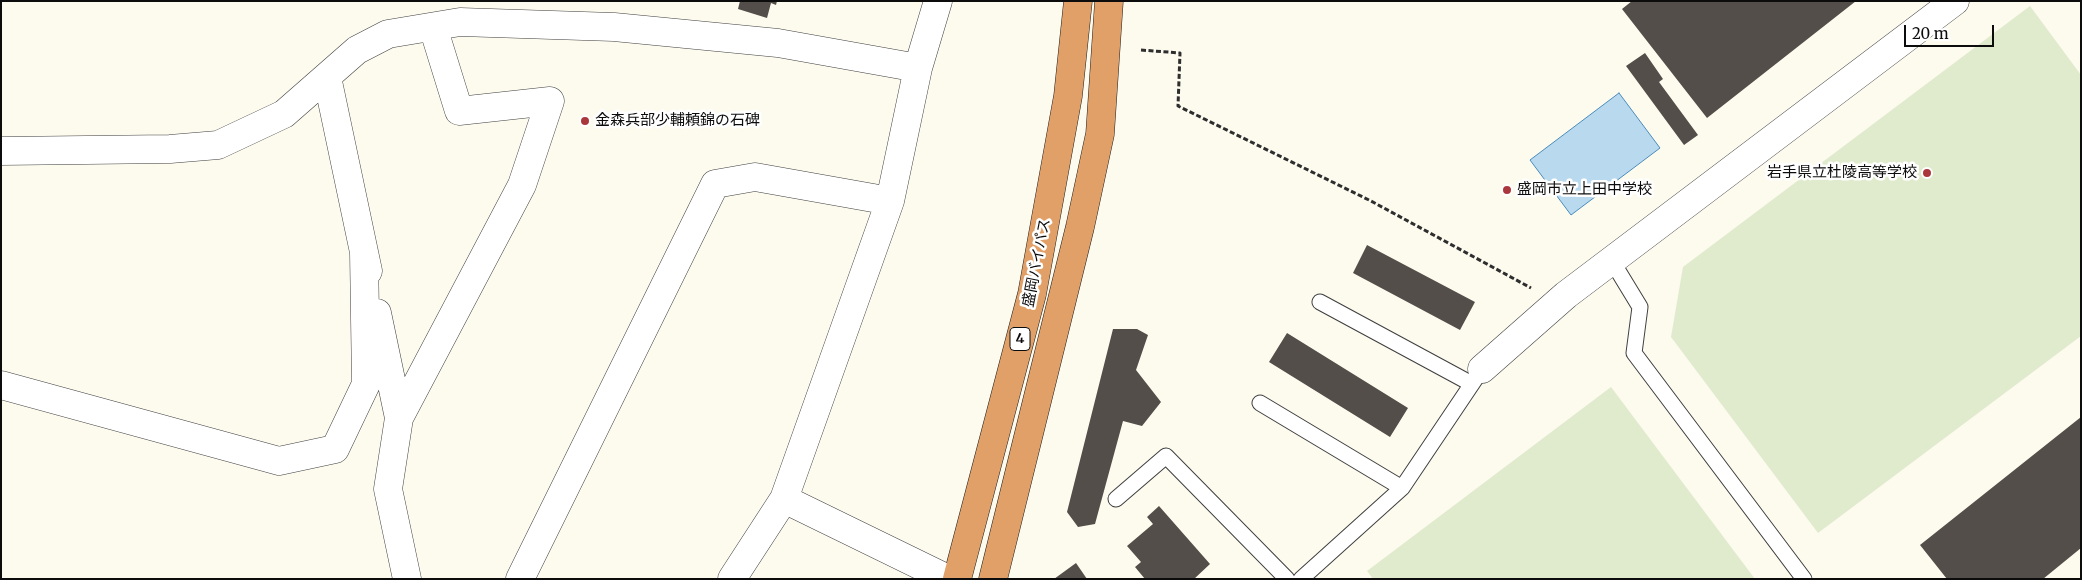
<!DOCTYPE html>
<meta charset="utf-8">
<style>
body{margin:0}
#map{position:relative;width:2082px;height:580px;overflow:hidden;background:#fdfaee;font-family:Merriweather,serif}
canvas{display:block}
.frame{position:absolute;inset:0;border:2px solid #0c0c0c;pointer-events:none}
.scale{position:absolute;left:1904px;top:25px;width:90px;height:22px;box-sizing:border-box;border:2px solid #0c0c0c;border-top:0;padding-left:6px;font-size:15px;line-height:18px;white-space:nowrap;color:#0c0c0c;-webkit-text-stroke:4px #fff;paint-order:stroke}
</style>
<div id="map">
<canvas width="2082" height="580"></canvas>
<div class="frame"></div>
<div class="scale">20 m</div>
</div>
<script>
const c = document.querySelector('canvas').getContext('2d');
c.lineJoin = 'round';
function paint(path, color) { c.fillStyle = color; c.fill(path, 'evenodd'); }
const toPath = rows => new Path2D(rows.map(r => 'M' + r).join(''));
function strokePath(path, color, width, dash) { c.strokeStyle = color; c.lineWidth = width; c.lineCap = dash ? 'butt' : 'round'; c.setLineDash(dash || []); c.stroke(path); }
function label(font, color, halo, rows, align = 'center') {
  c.font = font + ' Merriweather,"Noto Sans JP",serif'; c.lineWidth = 5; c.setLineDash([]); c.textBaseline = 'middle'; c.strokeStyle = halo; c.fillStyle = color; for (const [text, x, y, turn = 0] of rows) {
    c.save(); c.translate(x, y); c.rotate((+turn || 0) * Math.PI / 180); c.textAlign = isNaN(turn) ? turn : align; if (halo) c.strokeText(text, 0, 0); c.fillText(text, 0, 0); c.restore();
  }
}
const pitch = toPath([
 [2030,6,2081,75,2081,336,1818,533,1671,337,1683,267],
 [1611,387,1755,579,1373,579,1367,571]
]);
const water = toPath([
 [1619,93,1660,148,1571,215,1530,160,1619,93]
]);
const building = toPath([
 [740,1,777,1,776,5,771,3,767,18,738,9],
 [1632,1,1856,1,1707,118,1622,9],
 [1645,53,1663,79,1659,82,1698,135,1684,145,1626,66],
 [1367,245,1475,302,1460,330,1353,273],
 [1113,329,1137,329,1148,335,1136,370,1161,402,1142,426,1123,421,1095,524,1078,527,1067,512],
 [1287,333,1408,408,1390,437,1269,362],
 [2081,417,2081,548,2043,579,1947,579,1920,545],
 [1159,506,1210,564,1194,579,1145,579,1135,567,1141,562,1127,546,1153,524,1147,517],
 [1076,563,1087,579,1054,579]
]);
const path = toPath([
 [1141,50,1180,53,1178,106,1371,201,1531,288]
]);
const lane = toPath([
 [1612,261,1640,307,1634,353,1804,579],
 [1320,302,1470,383],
 [1260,403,1402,488],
 [1116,499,1166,456,1287,579],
 [1301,579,1402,488,1482,369]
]);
const street = toPath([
 [327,77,368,271],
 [1,151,170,149,218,145,284,114,357,50,388,34,460,22,614,27,778,43,918,68],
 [377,313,399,418,388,489,407,579],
 [1482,369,1566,295,1955,1],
 [1,385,279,461,335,449,366,384,364,252],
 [399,418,522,185,550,101,459,111,433,27],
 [784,499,948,579],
 [520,579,715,184,755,177,890,201],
 [732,579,784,499,890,201,918,68,938,1]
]);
const highway = toPath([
 [957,579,1032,294,1068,96,1078,1],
 [993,579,1080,227,1100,134,1109,1]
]);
const markers = [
 [585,121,5,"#aa373b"],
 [1927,173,5,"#aa373b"],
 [1507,190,5,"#aa373b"]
];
const shields = [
 [1020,339,20]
];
const shieldNames = [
 ["4",1020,339]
];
const poiNames = [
 ["金森兵部少輔頼錦の石碑",595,121],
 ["岩手県立杜陵高等学校",1917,173,"right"],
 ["盛岡市立上田中学校",1517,190]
];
const streetNames = [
 ["盛岡バイパス",1037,263,-79]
];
paint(pitch, '#e0ebcd');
paint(water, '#b9d9ee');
strokePath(water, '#4a8cbb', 1);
paint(building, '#534e4a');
strokePath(lane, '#3f3f3f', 17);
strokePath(street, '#3f3f3f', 29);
strokePath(highway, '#1d1d1d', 29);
strokePath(path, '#2e2e2e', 3, [5, 2.5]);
strokePath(lane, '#fff', 15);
strokePath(street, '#fff', 28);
strokePath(highway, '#e1a068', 28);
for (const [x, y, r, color] of markers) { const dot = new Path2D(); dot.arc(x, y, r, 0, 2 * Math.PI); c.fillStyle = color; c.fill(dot); strokePath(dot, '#fff', 2); }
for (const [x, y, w] of shields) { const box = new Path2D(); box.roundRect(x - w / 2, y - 11.5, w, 23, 4); c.fillStyle = '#fff'; c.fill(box); strokePath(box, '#0c0c0c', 1); }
label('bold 14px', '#0c0c0c', null, shieldNames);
label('15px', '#0c0c0c', '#fff', poiNames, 'left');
label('15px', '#0c0c0c', '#fff', streetNames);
</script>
